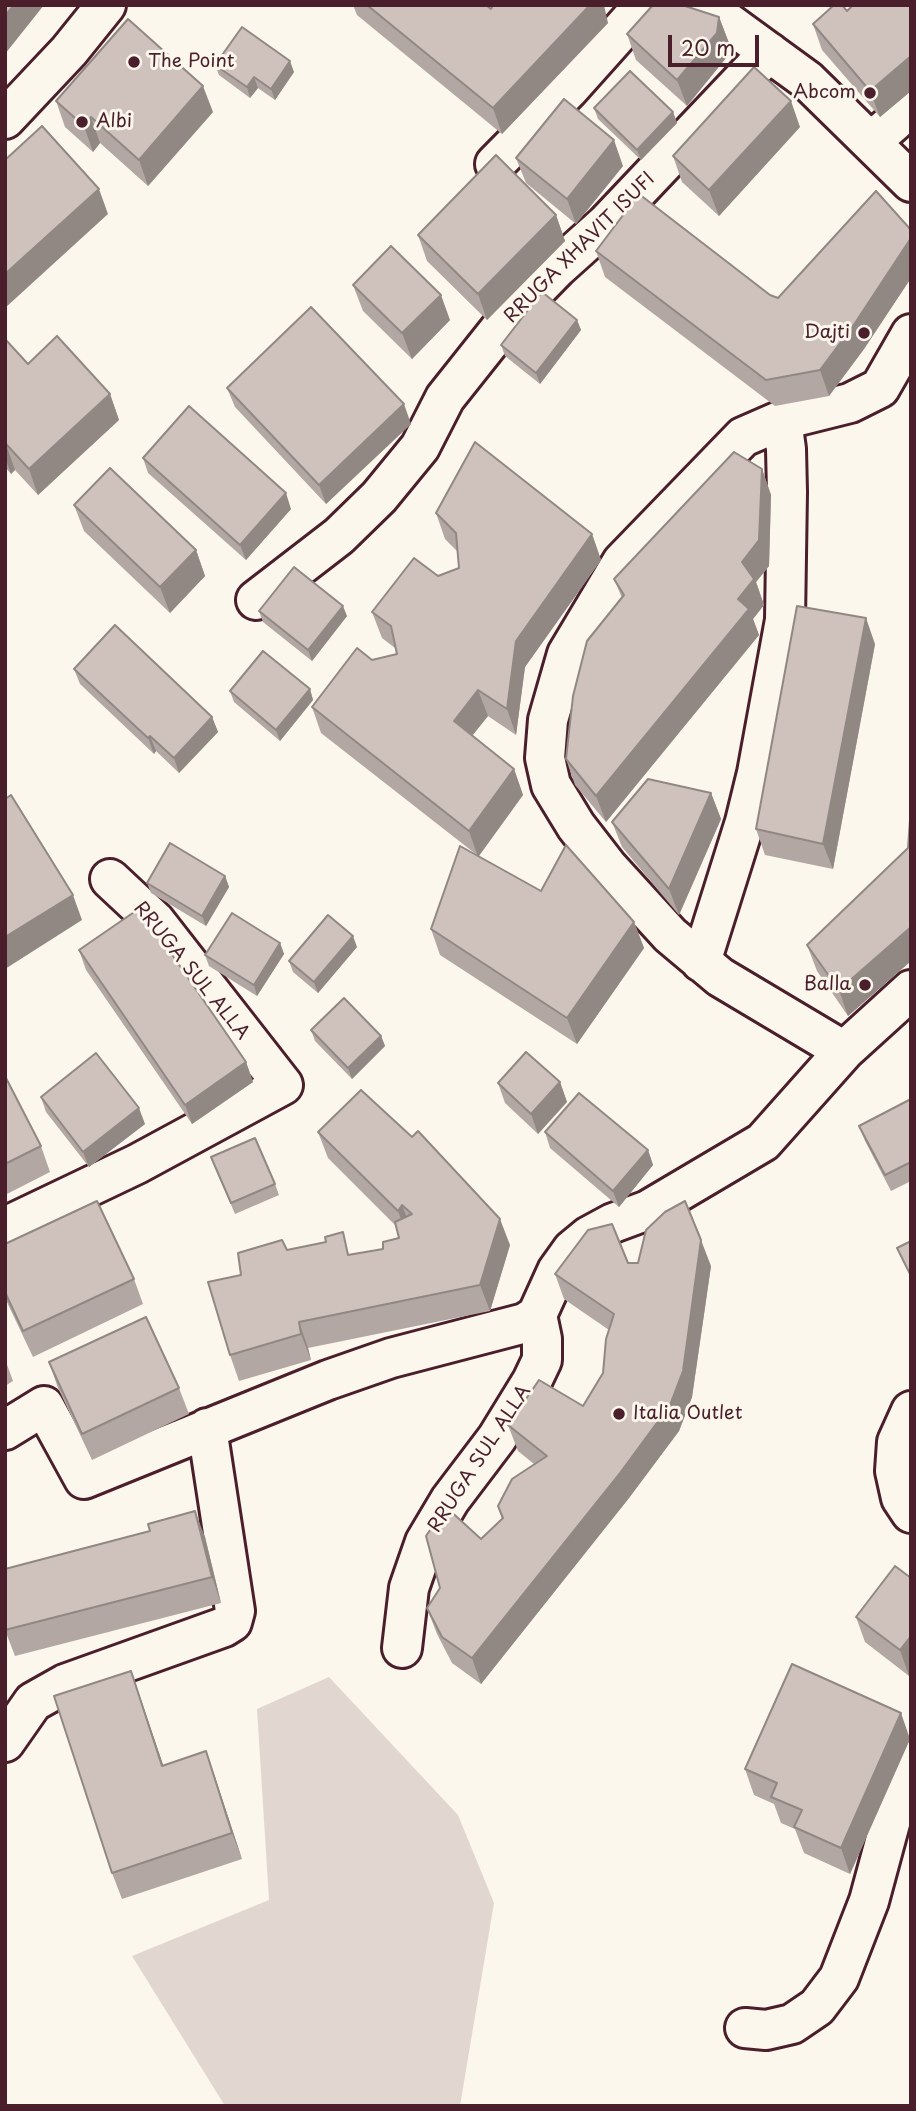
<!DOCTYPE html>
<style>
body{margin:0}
#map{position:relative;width:916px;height:2111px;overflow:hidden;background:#fbf7ec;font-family:"Playpen Sans",sans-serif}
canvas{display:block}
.frame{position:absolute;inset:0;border:7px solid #4a1f2b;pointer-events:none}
.scale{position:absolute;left:668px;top:35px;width:91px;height:32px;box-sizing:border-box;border:4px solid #4a1f2b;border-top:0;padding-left:9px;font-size:21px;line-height:24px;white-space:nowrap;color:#4a1f2b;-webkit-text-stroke:5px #fbf7ec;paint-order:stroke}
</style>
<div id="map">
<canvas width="916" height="2111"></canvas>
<div class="frame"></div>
<div class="scale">20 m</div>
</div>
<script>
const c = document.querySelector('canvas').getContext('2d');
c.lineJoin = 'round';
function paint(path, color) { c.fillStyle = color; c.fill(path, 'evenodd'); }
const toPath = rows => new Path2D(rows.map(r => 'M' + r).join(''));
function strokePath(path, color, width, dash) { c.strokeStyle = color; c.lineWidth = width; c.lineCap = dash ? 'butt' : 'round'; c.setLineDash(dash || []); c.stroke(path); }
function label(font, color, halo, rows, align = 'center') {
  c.font = font + ' "Playpen Sans",sans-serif'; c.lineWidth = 6; c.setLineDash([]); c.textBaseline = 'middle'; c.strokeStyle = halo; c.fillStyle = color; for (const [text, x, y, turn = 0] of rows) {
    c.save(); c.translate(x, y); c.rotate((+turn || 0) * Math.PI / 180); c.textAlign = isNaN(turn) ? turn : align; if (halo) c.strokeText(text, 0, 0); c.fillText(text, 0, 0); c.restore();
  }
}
const green = toPath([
 [329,1677,458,1815,494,1903,460,2106,225,2106,132,1956,269,1900,257,1709]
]);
const minor = toPath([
 [704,5,807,80,911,182],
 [871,142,911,107],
 [495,164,568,90,644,5],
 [256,600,339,536,379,497,420,447,445,398,511,315,557,268,606,224,769,52],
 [701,962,745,822,757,773,785,620,787,492,786,449,782,420],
 [844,1051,720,977,670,935,607,866,576,826,551,785,545,758,548,720,567,654,622,562,743,437,782,420,850,403,880,388,911,334],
 [5,1227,137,1164,283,1085,155,921,110,879],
 [911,1411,897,1442,895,1471,901,1498,911,1513],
 [5,1430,44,1406,84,1479,328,1380,391,1358,525,1323,537,1315],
 [402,1648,409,1588,425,1542,450,1500,497,1438,532,1381,542,1360,542,1339,537,1315,557,1271,572,1250,589,1236,613,1223,648,1210,763,1142,844,1051,911,990],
 [5,1742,33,1702,65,1684,224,1627,232,1622,235,1611,207,1428],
 [745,2028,766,2030,792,2024,817,2007,839,1978,869,1901,893,1812,911,1761]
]);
const major = toPath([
 [5,119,69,51,106,5]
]);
const wall = toPath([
 [353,5,486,5,491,9,608,23,502,134,357,15],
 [911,5,911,91,880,117,822,50,813,24,847,11],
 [719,17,729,43,726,58,687,106,636,60,627,34],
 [215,65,294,72,275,100,258,88,250,98,219,75],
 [56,101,213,112,148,186,100,143,93,152,65,127],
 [594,108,673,112,677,123,641,160,598,119],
 [800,127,719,216,682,182,673,156],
 [516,158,623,166,576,224,526,183],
 [556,215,565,241,487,320,427,261,418,235],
 [911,230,911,278,864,349,829,396,775,406,605,277,596,251,770,295,778,298],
 [353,285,450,320,412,359,363,311],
 [577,320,581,330,540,384,505,356,501,345],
 [5,339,28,364,110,394,119,420,38,495,15,470,11,474,5,467],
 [227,388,411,424,326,504,235,407],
 [143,458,291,509,246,560,148,473],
 [762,469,771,495,769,566,756,582,764,605,753,619,759,635,606,822,575,785,566,759,622,598,614,579],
 [74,505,196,550,205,576,170,613,84,531],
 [436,513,592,534,601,560,525,667,516,735,488,716,472,736,514,769,523,795,479,856,541,891,634,922,644,948,577,1044,440,955,431,929,477,855,321,733,312,707,372,660,397,654,395,648,382,638,372,612,438,576,459,568,457,551,445,539],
 [259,611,347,616,312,661,263,622],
 [875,644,833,869,765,855,756,829],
 [74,669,212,717,218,732,179,773,156,751,154,754,80,684],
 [310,689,313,700,280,741,234,702,230,691],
 [711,793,721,819,679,915,622,847,612,822],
 [911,806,911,961,848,1016,817,971,807,945,908,848],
 [225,876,229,887,206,926,151,893,147,883],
 [280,943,284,954,257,996,209,966,205,955],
 [357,947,318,993,293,972,289,961],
 [79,950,246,1062,253,1082,192,1124,86,970],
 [311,1030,381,1036,385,1046,352,1079,315,1041],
 [5,1076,41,1146,50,1172,5,1195],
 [560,1082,567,1102,538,1134,505,1103,498,1083],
 [41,1097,145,1124,89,1167,46,1112],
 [911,1099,911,1181,891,1191,865,1141,859,1126],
 [318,1132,510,1245,490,1311,308,1348,311,1360,239,1381,230,1355,241,1275,287,1250,351,1254,383,1249,399,1238,396,1226,328,1158],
 [545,1132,648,1150,653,1165,619,1207,550,1148],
 [211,1157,275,1184,279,1195,235,1214],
 [5,1244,134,1279,143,1304,33,1357,5,1298],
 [628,1263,711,1266,692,1397,679,1431,629,1498,481,1684,452,1663,437,1634,427,1608,440,1588,481,1539,502,1519,498,1506,534,1464,518,1451,508,1425,583,1406,603,1373,609,1330,564,1299,555,1274],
 [5,1359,13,1381,5,1386],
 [49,1362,179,1388,189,1414,92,1460,58,1388],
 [150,1531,205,1537,221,1603,15,1656,5,1630],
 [911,1578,911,1674,909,1676,865,1642,856,1617],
 [131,1671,163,1765,206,1751,242,1859,122,1899,112,1873],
 [910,1739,850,1874,804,1853,795,1829,781,1823,774,1804,754,1795,745,1769]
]);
const shadedWall = toPath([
 [14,5,44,5,5,54,5,16],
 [590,5,604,5,608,23,502,134,493,108],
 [719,17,729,43,726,58,687,106,677,80],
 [911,56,911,91,880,117,870,91],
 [290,61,294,72,275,100,271,89],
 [254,77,258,88,250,98,247,87],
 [203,86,213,112,148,186,139,160],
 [791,101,800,127,719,216,709,190],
 [673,112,677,123,641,160,637,150],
 [91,117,100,143,93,152,84,126],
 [614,140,623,166,576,224,567,199],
 [99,189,108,214,5,308,5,274],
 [556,215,565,241,487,320,478,294],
 [911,238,911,278,864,349,829,396,820,370],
 [441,295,450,320,412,359,402,333],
 [577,320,581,330,540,384,536,373],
 [110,394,119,420,38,495,29,469],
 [404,404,411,424,326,504,319,485],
 [6,444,15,470,11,474,5,457],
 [762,469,771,495,769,566,756,582,764,605,753,619,759,635,606,822,596,796,738,599,742,562],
 [286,493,291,509,246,560,240,545],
 [592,534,601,560,525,667,516,735,507,709,516,641],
 [196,550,205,576,170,613,160,587],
 [343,606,347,616,312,661,308,650],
 [866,618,875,644,833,869,823,844],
 [310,689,313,700,280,741,276,730],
 [478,690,488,716,463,747,454,721],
 [212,717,218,732,179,773,174,758],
 [150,736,156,751,154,754,148,738],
 [514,769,523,795,478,857,469,831],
 [711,793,721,819,679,915,669,889],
 [225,876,229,887,206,926,202,916],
 [73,895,82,920,5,969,5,937],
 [634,922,644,948,577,1044,567,1018],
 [911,927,911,961,848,1016,839,990],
 [353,936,357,947,318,993,314,982],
 [280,943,284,954,257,996,254,985],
 [381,1036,385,1046,352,1079,348,1068],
 [246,1062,253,1082,192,1124,185,1105],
 [560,1082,567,1102,538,1134,531,1114],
 [139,1108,145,1124,89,1167,83,1152],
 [648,1150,653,1165,619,1207,613,1191],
 [402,1205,412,1231,408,1237,398,1211],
 [500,1219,510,1245,490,1311,480,1285],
 [701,1240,711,1266,692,1397,679,1431,629,1498,481,1684,472,1658],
 [299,1322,308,1348,311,1360,301,1334],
 [195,1511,205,1537,221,1603,212,1577],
 [911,1636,911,1674,909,1676,900,1650],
 [131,1671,140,1697,172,1791,162,1766],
 [901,1713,910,1739,850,1874,841,1848],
 [206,1751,215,1777,242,1859,232,1833]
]);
const building = toPath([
 [5,5,14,5,5,16,5,5],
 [367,5,486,5,491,9,493,5,590,5,493,108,367,5],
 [653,5,682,5,719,17,717,33,677,80,627,34,653,5],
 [834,5,842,5,847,11,853,5,911,5,911,56,870,91,813,24,834,5],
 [128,19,203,86,139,160,91,117,84,126,56,101,128,19],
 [242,27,290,61,271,89,254,77,247,87,215,65,242,27],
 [754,67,791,101,709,190,673,156,754,67],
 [630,71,673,112,637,150,594,108,630,71],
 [564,99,614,140,567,199,516,158,564,99],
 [42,126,99,189,5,274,5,160,42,126],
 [496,155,556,215,478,294,418,235,496,155],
 [876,191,911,230,911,238,855,323,820,370,766,380,596,251,639,194,770,295,778,298,876,191],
 [391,246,441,295,402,333,353,285,391,246],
 [542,292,577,320,536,373,501,345,542,292],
 [311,307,404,404,319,485,227,388,311,307],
 [57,336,110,394,29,469,6,444,5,445,5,339,28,364,57,336],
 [189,406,286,493,240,545,143,458,189,406],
 [475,442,592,534,516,641,507,709,478,690,454,721,514,769,469,831,312,707,357,648,372,660,397,654,391,626,372,612,414,558,438,576,459,568,456,533,436,513,475,442],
 [734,452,762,469,759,540,742,562,754,579,738,599,749,609,596,796,566,759,573,696,587,641,624,595,614,579,734,452],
 [110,468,196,550,160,587,74,505,110,468],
 [294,567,343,606,308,650,259,611,294,567],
 [797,606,866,618,823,844,756,829,797,606],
 [115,625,212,717,174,758,150,736,148,738,74,669,115,625],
 [263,651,310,689,276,730,230,691,263,651],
 [648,779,711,793,669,889,612,822,648,779],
 [11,795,73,895,5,937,5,799,11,795],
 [911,806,911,927,839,990,807,945,908,848,911,806],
 [170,843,225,876,202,916,147,883,170,843],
 [566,845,634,922,567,1018,431,929,460,846,541,891,566,845],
 [140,908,246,1062,185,1105,79,950,140,908],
 [232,913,280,943,254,985,205,955,232,913],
 [328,915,353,936,314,982,289,961,328,915],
 [344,998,381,1036,348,1068,311,1030,344,998],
 [526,1052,560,1082,531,1114,498,1083,526,1052],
 [96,1053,139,1108,83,1152,41,1097,96,1053],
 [5,1076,41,1146,5,1164,5,1076],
 [361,1090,412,1137,418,1131,500,1219,480,1285,299,1322,301,1334,230,1355,208,1282,241,1275,238,1253,282,1240,287,1250,326,1242,325,1237,343,1232,348,1255,383,1249,383,1242,399,1238,395,1222,412,1214,402,1205,398,1211,318,1132,361,1090],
 [579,1093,648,1150,613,1191,545,1132,579,1093],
 [911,1099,911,1162,885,1175,859,1126,911,1099],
 [255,1138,275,1184,231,1203,211,1157,255,1138],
 [97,1201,134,1279,23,1331,5,1292,5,1244,97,1201],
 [685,1201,701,1240,683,1371,670,1405,620,1473,472,1658,442,1637,427,1608,440,1588,426,1536,446,1507,481,1539,503,1518,498,1506,512,1479,547,1456,508,1425,539,1380,583,1406,603,1373,606,1339,614,1314,555,1274,588,1230,612,1224,628,1263,638,1263,646,1230,665,1212,685,1201],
 [911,1241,911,1276,897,1248,911,1241],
 [146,1317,179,1388,82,1434,49,1362,146,1317],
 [195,1511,212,1577,5,1630,5,1569,150,1531,148,1524,195,1511],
 [895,1566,911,1578,911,1636,900,1650,856,1617,895,1566],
 [792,1664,901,1713,841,1848,794,1827,802,1810,771,1797,777,1783,745,1769,792,1664],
 [131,1671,162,1766,206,1751,232,1833,112,1873,54,1696,131,1671]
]);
const markers = [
 [134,62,7,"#4a1f2b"],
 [870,93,7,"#4a1f2b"],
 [82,122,7,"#4a1f2b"],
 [864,333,7,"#4a1f2b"],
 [865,985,7,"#4a1f2b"],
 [619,1414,7,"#4a1f2b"]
];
const poiNames = [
 ["The Point",148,62],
 ["Abcom",856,93,"right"],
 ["Albi",96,122],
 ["Dajti",850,333,"right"],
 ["Balla",851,985,"right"],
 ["Italia Outlet",633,1414]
];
const streetNames = [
 ["RRUGA XHAVIT ISUFI",580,248,-45],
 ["RRUGA SUL ALLA",191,971,51],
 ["RRUGA SUL ALLA",480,1459,-57]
];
paint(green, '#e2d7d0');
strokePath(minor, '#4a1f2b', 44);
strokePath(major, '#4a1f2b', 44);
strokePath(minor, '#fbf7ec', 38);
strokePath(major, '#fbf7ec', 38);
paint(wall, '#b2a7a2');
paint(shadedWall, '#918884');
paint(building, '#cfc2bc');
strokePath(building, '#918884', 2);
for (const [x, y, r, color] of markers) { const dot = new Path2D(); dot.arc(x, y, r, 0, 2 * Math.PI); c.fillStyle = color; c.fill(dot); strokePath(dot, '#fbf7ec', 2.5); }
label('19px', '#4a1f2b', '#fbf7ec', poiNames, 'left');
label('19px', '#4a1f2b', '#fbf7ec', streetNames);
</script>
